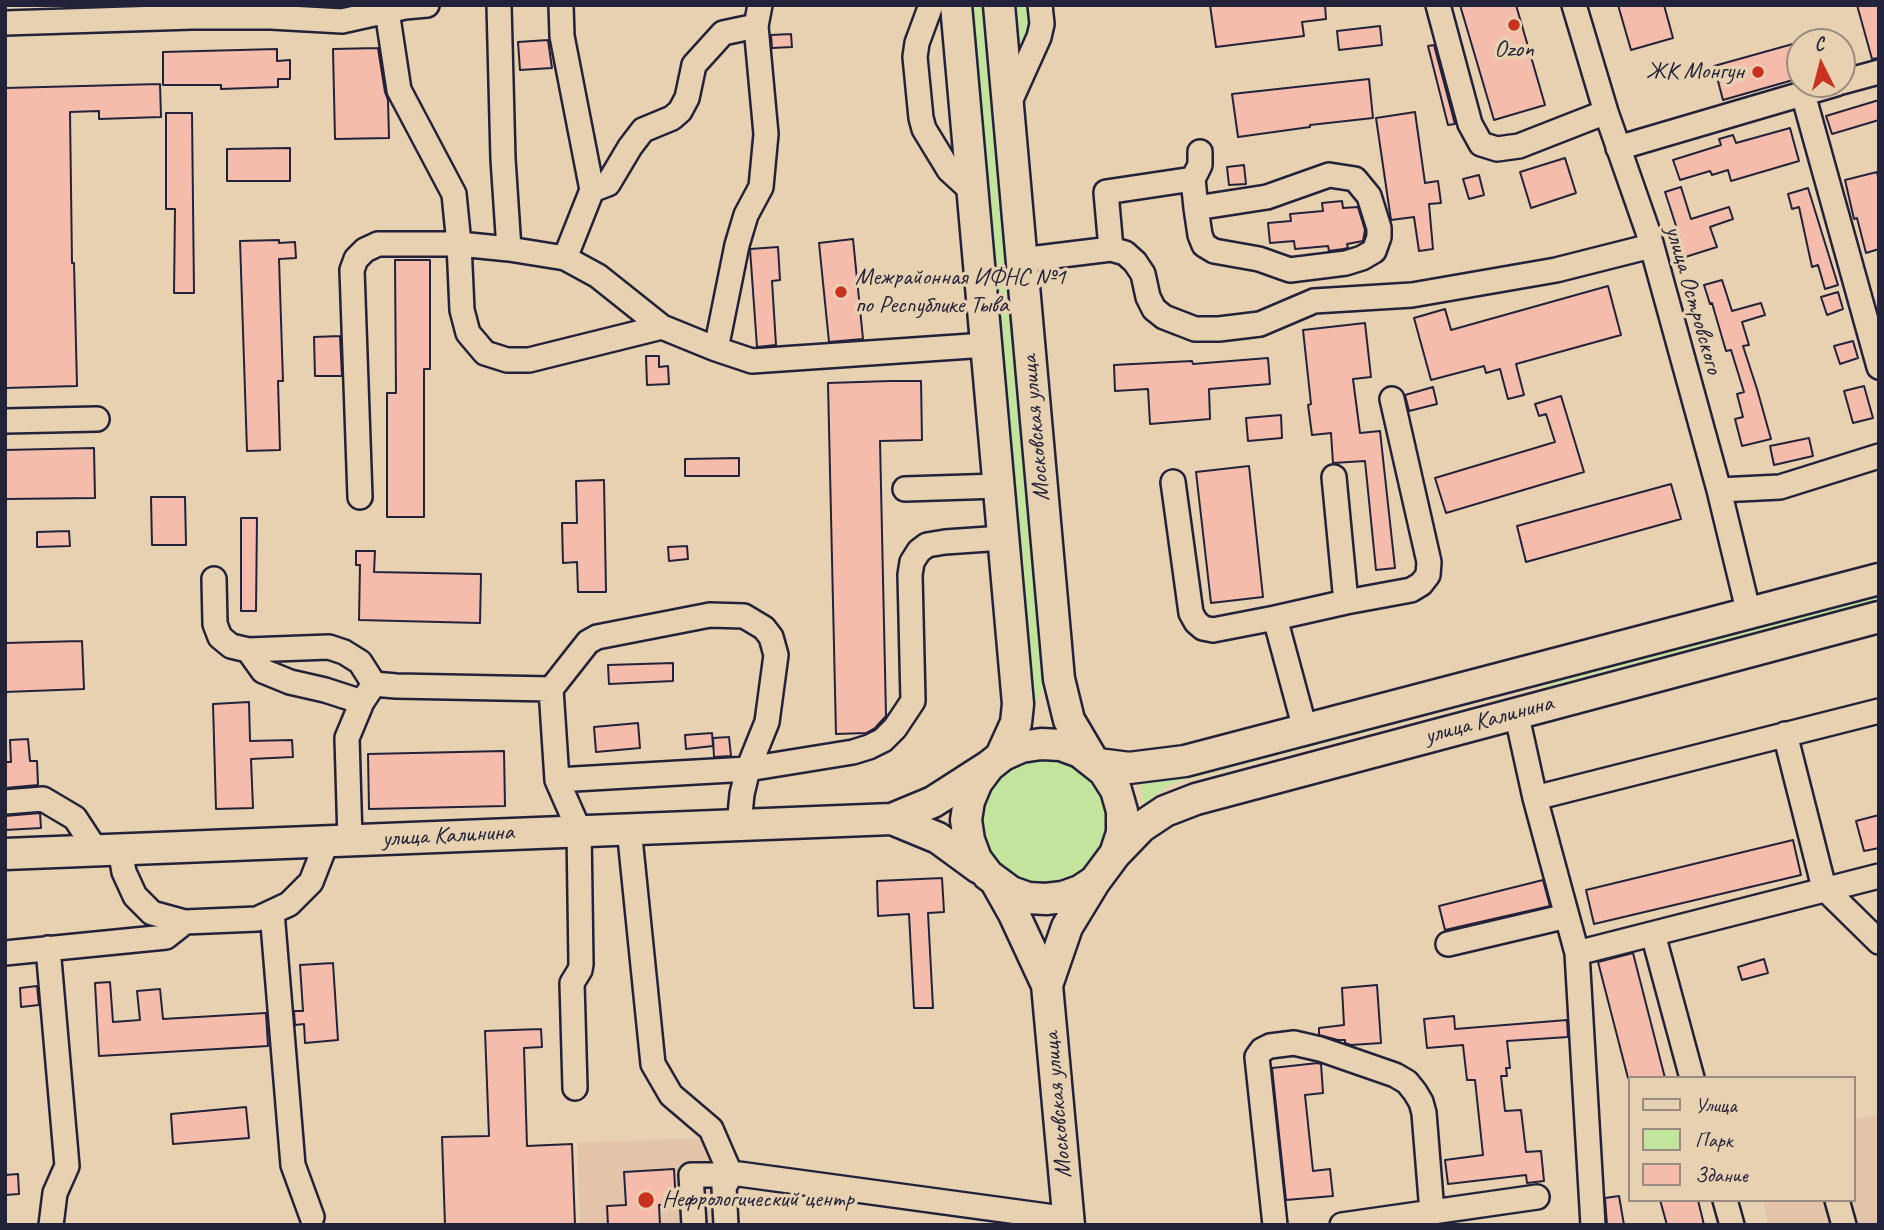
<!DOCTYPE html>
<meta charset="utf-8">
<style>
body{margin:0}
#map{position:relative;width:1884px;height:1230px;overflow:hidden;background:#e7d1b0;font-family:Caveat,sans-serif}
canvas{display:block}
.frame{position:absolute;inset:0;border:7px solid #22223b;pointer-events:none}
.legend{position:absolute;left:1628px;top:1076px;width:228px;height:126px;box-sizing:border-box;background:#e7d1b0;border:2px solid #988b81;margin:0;padding:9px 12px;list-style:none;font-size:21px;color:#22223b}
.legend li{display:flex;align-items:center;gap:14px;height:35px}
.legend b{width:35px;border:2px solid #988b81}
.north{position:absolute;left:1786px;top:28px;width:70px;height:70px;box-sizing:border-box;background:#e7d1b0;border:2px solid #988b81;border-radius:50%;rotate:354deg;font-size:19px;font-weight:700;line-height:28px;text-align:center;color:#22223b}
.north::after{content:'';display:block;margin:auto;width:24px;height:32px;background:#c8321e;clip-path:polygon(50% 0,100% 100%,50% 72%,0 100%)}
</style>
<div id="map">
<canvas width="1884" height="1230"></canvas>
<div class="frame"></div>
<ul class="legend">
<li><b style="height:9px;background:#e7d1b0"></b>Улица</li>
<li><b style="height:19px;background:#c2e49d"></b>Парк</li>
<li><b style="height:19px;background:#f5bcab"></b>Здание</li>
</ul>
<div class="north">С</div>
</div>
<script>
const c = document.querySelector('canvas').getContext('2d');
c.lineJoin = 'round';
function paint(path, color) { c.fillStyle = color; c.fill(path, 'evenodd'); }
const toPath = rows => new Path2D(rows.map(r => 'M' + r).join(''));
function strokePath(path, color, width, dash) { c.strokeStyle = color; c.lineWidth = width; c.lineCap = dash ? 'butt' : 'round'; c.setLineDash(dash || []); c.stroke(path); }
function label(font, color, halo, rows, align = 'center') {
  c.font = font + ' Caveat,sans-serif'; c.lineWidth = 7; c.setLineDash([]); c.textBaseline = 'middle'; c.strokeStyle = halo; c.fillStyle = color; for (const [text, x, y, turn = 0] of rows) {
    c.save(); c.translate(x, y); c.rotate((+turn || 0) * Math.PI / 180); c.textAlign = isNaN(turn) ? turn : align; if (halo) c.strokeText(text, 0, 0); c.fillText(text, 0, 0); c.restore();
  }
}
const built = toPath([
 [1879,1114,1879,1225,1768,1225,1763,1200,1854,1200,1854,1120],
 [710,1138,713,1225,580,1225,577,1143]
]);
const green = toPath([
 [970,5,982,5,1044,685,1032,710,1018,528],
 [1009,5,1033,5,1036,27,1015,72],
 [1879,586,1879,599,1540,688,1538,676],
 [1500,686,1502,696,1173,783,1144,803,1137,771],
 '978 821a64 64 0 1 1 128 0a64 64 0 1 1-128 0Z'
]);
const building = toPath([
 [1210,5,1325,5,1326,19,1302,22,1304,36,1216,47,1210,5],
 [1460,5,1516,5,1545,105,1494,120,1460,5],
 [1618,5,1664,5,1673,38,1631,50,1618,5],
 [1857,5,1879,5,1879,58,1872,59,1857,5],
 [1380,26,1382,45,1339,50,1337,31,1380,26],
 [791,34,792,47,772,48,771,35,791,34],
 [548,40,552,68,520,70,518,42,548,40],
 [1800,42,1800,78,1723,100,1714,66,1800,42],
 [1434,45,1455,124,1448,125,1428,46,1434,45],
 [378,48,385,92,388,100,389,138,335,139,333,49,378,48],
 [277,49,277,61,290,60,290,79,278,79,278,87,221,89,221,85,163,85,163,52,277,49],
 [1369,79,1373,118,1310,125,1310,127,1238,137,1232,94,1369,79],
 [160,84,161,117,99,119,99,111,70,112,72,263,74,263,77,386,5,388,5,88,160,84],
 [1879,100,1879,120,1832,134,1826,116,1879,100],
 [1415,112,1425,183,1438,181,1441,203,1429,204,1433,249,1419,251,1414,217,1391,220,1376,118,1415,112],
 [166,113,192,113,194,293,174,293,175,209,166,209,166,113],
 [1790,128,1799,161,1731,181,1728,170,1712,175,1710,171,1680,180,1673,160,1721,145,1719,139,1733,135,1736,143,1790,128],
 [290,148,290,181,227,181,227,149,290,148],
 [1565,158,1576,193,1531,208,1520,172,1565,158],
 [1244,165,1246,184,1229,185,1227,167,1244,165],
 [1877,172,1879,181,1879,249,1866,253,1857,218,1854,219,1845,180,1877,172],
 [1479,175,1484,195,1469,199,1463,179,1479,175],
 [1681,187,1691,219,1729,207,1733,219,1710,227,1717,247,1682,258,1676,239,1680,238,1665,192,1681,187],
 [1808,188,1838,285,1825,289,1818,265,1812,267,1799,207,1792,209,1788,194,1808,188],
 [1342,201,1343,208,1358,207,1365,230,1363,241,1347,244,1348,248,1343,249,1329,251,1328,246,1295,249,1294,241,1270,243,1268,223,1291,221,1290,214,1323,211,1322,203,1342,201],
 [853,239,863,339,829,342,819,243,853,239],
 [279,240,279,243,295,242,296,258,279,259,283,381,278,381,280,450,247,451,240,241,279,240],
 [778,247,780,280,772,281,776,345,757,347,750,249,778,247],
 [395,260,430,260,430,369,424,369,424,517,387,517,387,393,396,393,395,260],
 [1722,280,1732,311,1761,303,1765,315,1742,322,1749,345,1743,346,1757,389,1771,439,1742,446,1735,419,1743,417,1737,394,1744,392,1731,350,1726,351,1712,303,1710,304,1704,285,1722,280],
 [1608,286,1621,335,1516,364,1524,395,1508,399,1500,369,1486,373,1484,366,1431,380,1414,318,1445,309,1451,330,1608,286],
 [1838,292,1843,309,1827,315,1821,297,1838,292],
 [1365,323,1371,377,1353,379,1360,433,1380,431,1395,568,1376,570,1365,461,1333,463,1331,433,1312,435,1308,405,1311,404,1303,330,1365,323],
 [340,336,342,376,315,376,314,337,340,336],
 [1853,341,1858,358,1840,364,1834,346,1853,341],
 [646,356,659,356,659,367,668,366,669,384,647,385,646,356],
 [1268,358,1270,384,1209,389,1210,419,1150,424,1148,389,1115,391,1114,365,1192,361,1193,364,1268,358],
 [891,381,921,381,922,440,880,441,886,716,875,728,866,733,836,734,828,383,891,381],
 [1864,386,1873,418,1853,423,1844,391,1864,386],
 [1433,387,1437,404,1409,411,1405,395,1433,387],
 [1561,396,1584,472,1446,513,1435,478,1555,442,1546,414,1539,416,1535,404,1561,396],
 [1281,415,1282,438,1248,441,1246,418,1281,415],
 [1809,438,1813,456,1774,465,1770,446,1809,438],
 [94,448,95,498,5,499,5,450,94,448],
 [739,458,739,476,685,476,685,459,739,458],
 [1249,466,1263,597,1211,603,1196,472,1249,466],
 [604,480,606,592,578,592,577,562,563,563,562,523,577,523,576,481,604,480],
 [1671,484,1681,519,1526,562,1517,526,1671,484],
 [151,497,185,497,186,545,152,545,151,497],
 [241,518,257,518,256,611,241,611,241,518],
 [69,531,70,546,37,547,37,532,69,531],
 [687,546,688,559,669,561,668,547,687,546],
 [356,551,375,551,374,572,481,574,480,623,359,620,360,565,356,565,356,551],
 [82,641,84,689,5,692,5,643,82,641],
 [673,663,673,681,609,684,608,665,673,663],
 [249,702,250,741,292,740,293,757,251,759,253,808,216,809,213,704,249,702],
 [638,723,640,748,596,752,594,727,638,723],
 [712,733,713,746,686,749,685,735,712,733],
 [729,737,731,756,714,757,713,738,729,737],
 [28,739,30,761,37,761,38,785,5,788,5,762,11,762,10,740,28,739],
 [504,751,505,806,369,809,368,754,504,751],
 [40,813,41,828,5,830,5,816,40,813],
 [1879,815,1879,848,1864,851,1856,821,1879,815],
 [1793,840,1801,875,1594,924,1586,890,1793,840],
 [942,878,944,912,928,913,933,1008,914,1008,909,914,878,916,877,881,942,878],
 [1543,880,1550,906,1445,930,1439,906,1543,880],
 [1633,953,1665,1078,1628,1078,1598,962,1633,953],
 [1764,959,1768,973,1742,980,1738,967,1764,959],
 [333,963,338,1040,305,1043,304,1024,295,1025,294,1011,303,1011,300,965,333,963],
 [110,982,113,1022,140,1020,137,991,160,989,163,1019,266,1013,268,1046,99,1056,95,983,110,982],
 [1377,985,1381,1043,1351,1045,1345,1043,1345,1040,1338,1040,1319,1035,1319,1028,1344,1025,1342,988,1377,985],
 [37,986,39,1005,21,1007,20,988,37,986],
 [1454,1016,1455,1029,1567,1020,1568,1037,1507,1041,1510,1068,1506,1068,1507,1076,1501,1076,1505,1111,1521,1110,1526,1152,1541,1151,1544,1181,1527,1183,1526,1175,1448,1184,1445,1160,1483,1155,1475,1080,1467,1080,1463,1045,1427,1048,1424,1019,1454,1016],
 [541,1029,542,1047,524,1048,527,1146,572,1144,575,1225,445,1225,442,1137,489,1136,485,1031,541,1029],
 [1318,1063,1321,1064,1323,1093,1305,1095,1313,1171,1330,1169,1333,1196,1286,1200,1272,1068,1318,1063],
 [246,1107,249,1138,173,1144,171,1114,246,1107],
 [674,1169,676,1204,659,1205,660,1225,608,1225,607,1206,626,1205,624,1172,674,1169],
 [18,1174,19,1194,5,1195,5,1175,18,1174],
 [1619,1196,1624,1225,1607,1225,1605,1198,1619,1196],
 [1660,1200,1698,1200,1704,1225,1667,1225,1660,1200]
]);
const minor = toPath([
 [499,5,503,159,509,249,459,244,462,310,468,333,485,353,507,360,529,360,662,327,598,276,565,258,592,190,562,36,561,5],
 [760,5,756,26,766,134,761,187,746,215,737,245,716,349,752,361,986,345],
 [931,5,917,43,915,57,921,118,924,129,949,170,973,192],
 [1438,5,1470,124,1481,144,1497,149,1519,146,1606,112],
 [1574,5,1606,112,1648,232,1719,490,1749,614],
 [5,23,192,17,271,17,342,21,405,7,427,5],
 [1842,82,1879,72],
 [1803,94,1879,367],
 [1008,106,1039,37,1042,24,1040,5],
 [1618,148,1836,84],
 [1193,179,1200,165,1200,152],
 [592,190,608,184,630,147,643,130,672,118,680,111,687,98,694,65,723,33,756,26],
 [509,249,565,258],
 [1111,249,1106,192,1193,179,1196,208,1200,235,1204,245,1214,251,1259,259,1290,270,1346,263,1362,258,1374,251,1379,237,1379,228,1369,196,1355,179,1329,175,1267,197,1196,208],
 [1021,260,1111,249,1125,253,1135,262,1143,274,1148,297,1154,309,1164,317,1195,329,1219,329,1260,324,1314,301,1412,295,1556,270,1651,246],
 [662,327,716,349],
 [5,421,97,419],
 [1173,482,1191,613,1196,622,1203,628,1213,630,1275,618],
 [905,489,999,486],
 [1719,490,1780,487,1879,456],
 [360,497,352,270,356,259,365,250,378,244,459,244,454,194,399,90,387,11],
 [214,579,215,624,220,637,231,646,248,650,329,647,344,652,360,662,374,684],
 [1346,602,1411,590,1421,584,1428,575,1429,562,1392,399],
 [248,650,263,671,290,682,325,690,362,702],
 [1516,712,1535,798,1577,953,1593,1225],
 [1305,729,1275,618,1346,602,1334,477],
 [1785,734,1824,888,1879,942],
 [557,780,748,769,742,794,739,825],
 [1535,798,1879,711],
 [5,802,43,799,75,818,96,850],
 [629,828,653,1064,671,1095,711,1129,731,1175,691,1175,694,1225],
 [350,840,347,738,362,702,374,684,396,686,551,689],
 [120,849,124,872,135,896,152,913,185,922,257,919,289,904,311,882,327,841],
 [272,912,293,1165,312,1217],
 [1653,934,1692,1078],
 [1448,944,1567,916],
 [48,948,67,1166,55,1193,51,1225],
 [5,953,166,937,185,922],
 [1577,953,1879,876],
 [575,1088,572,983,580,970,581,964,579,830,557,780,551,689,588,642,597,637,710,615,744,616,764,628,771,637,776,655,767,722,748,769,853,752,869,747,883,740,895,728,913,701,910,575,912,562,919,551,927,545,945,542,1003,538],
 [1725,1200,1732,1225],
 [1837,1200,1844,1225],
 [726,1225,724,1187,731,1175,739,1174,1069,1219],
 [1275,1225,1257,1057,1262,1050,1270,1046,1294,1043,1320,1049,1395,1075,1407,1082,1415,1092,1421,1102,1424,1113,1432,1212],
 [1342,1225,1537,1197]
]);
const major = toPath([
 [956,5,1018,704,1016,723,1001,756],
 [999,5,1059,679,1069,720,1092,759],
 [1098,764,1129,768,1185,761,1879,579],
 [892,819,938,838,979,868],
 [5,854,892,819,933,802,989,766],
 [1115,854,1141,827,1165,811,1196,799,1879,617],
 [996,882,1014,914,1047,985,1069,1225],
 [1047,985,1067,927,1095,881,1115,854,1122,833,1122,811,1116,790,1104,771,1080,752,1061,745,1041,744,1021,747,1003,755,989,766,977,782,969,801,966,820,969,840,976,859,988,875,1011,892,1028,898,1046,899,1063,897,1080,891,1095,881]
]);
const markers = [
 [1514,25,7,"#c8321e"],
 [1758,72,7,"#c8321e"],
 [841,292,7,"#c8321e"],
 [646,1200,9,"#c8321e"]
];
const poiNames = [
 ["Ozon",1514,50,"center"],
 ["ЖК Монгун",1744,72,"right"],
 ["Межрайонная ИФНС №1",855,278],
 ["по Республике Тыва",855,306],
 ["Нефрологический центр",662,1200]
];
const streetNames = [
 ["улица Островского",1693,300,74],
 ["Московская улица",1036,428,-95],
 ["улица Калинина",1489,720,-15],
 ["улица Калинина",448,836,-3],
 ["Московская улица",1058,1105,-95]
];
paint(built, '#e3c4a9');
paint(green, '#c2e49d');
paint(building, '#f5bcab');
strokePath(building, '#22223b', 2);
strokePath(minor, '#22223b', 28);
strokePath(major, '#22223b', 35);
strokePath(minor, '#e7d1b0', 23);
strokePath(major, '#e7d1b0', 30);
for (const [x, y, r, color] of markers) { const dot = new Path2D(); dot.arc(x, y, r, 0, 2 * Math.PI); c.fillStyle = color; c.fill(dot); strokePath(dot, '#e7d1b0', 2.5); }
label('24px', '#22223b', '#e7d1b0', poiNames, 'left');
label('24px', '#22223b', '#e7d1b0', streetNames);
</script>
